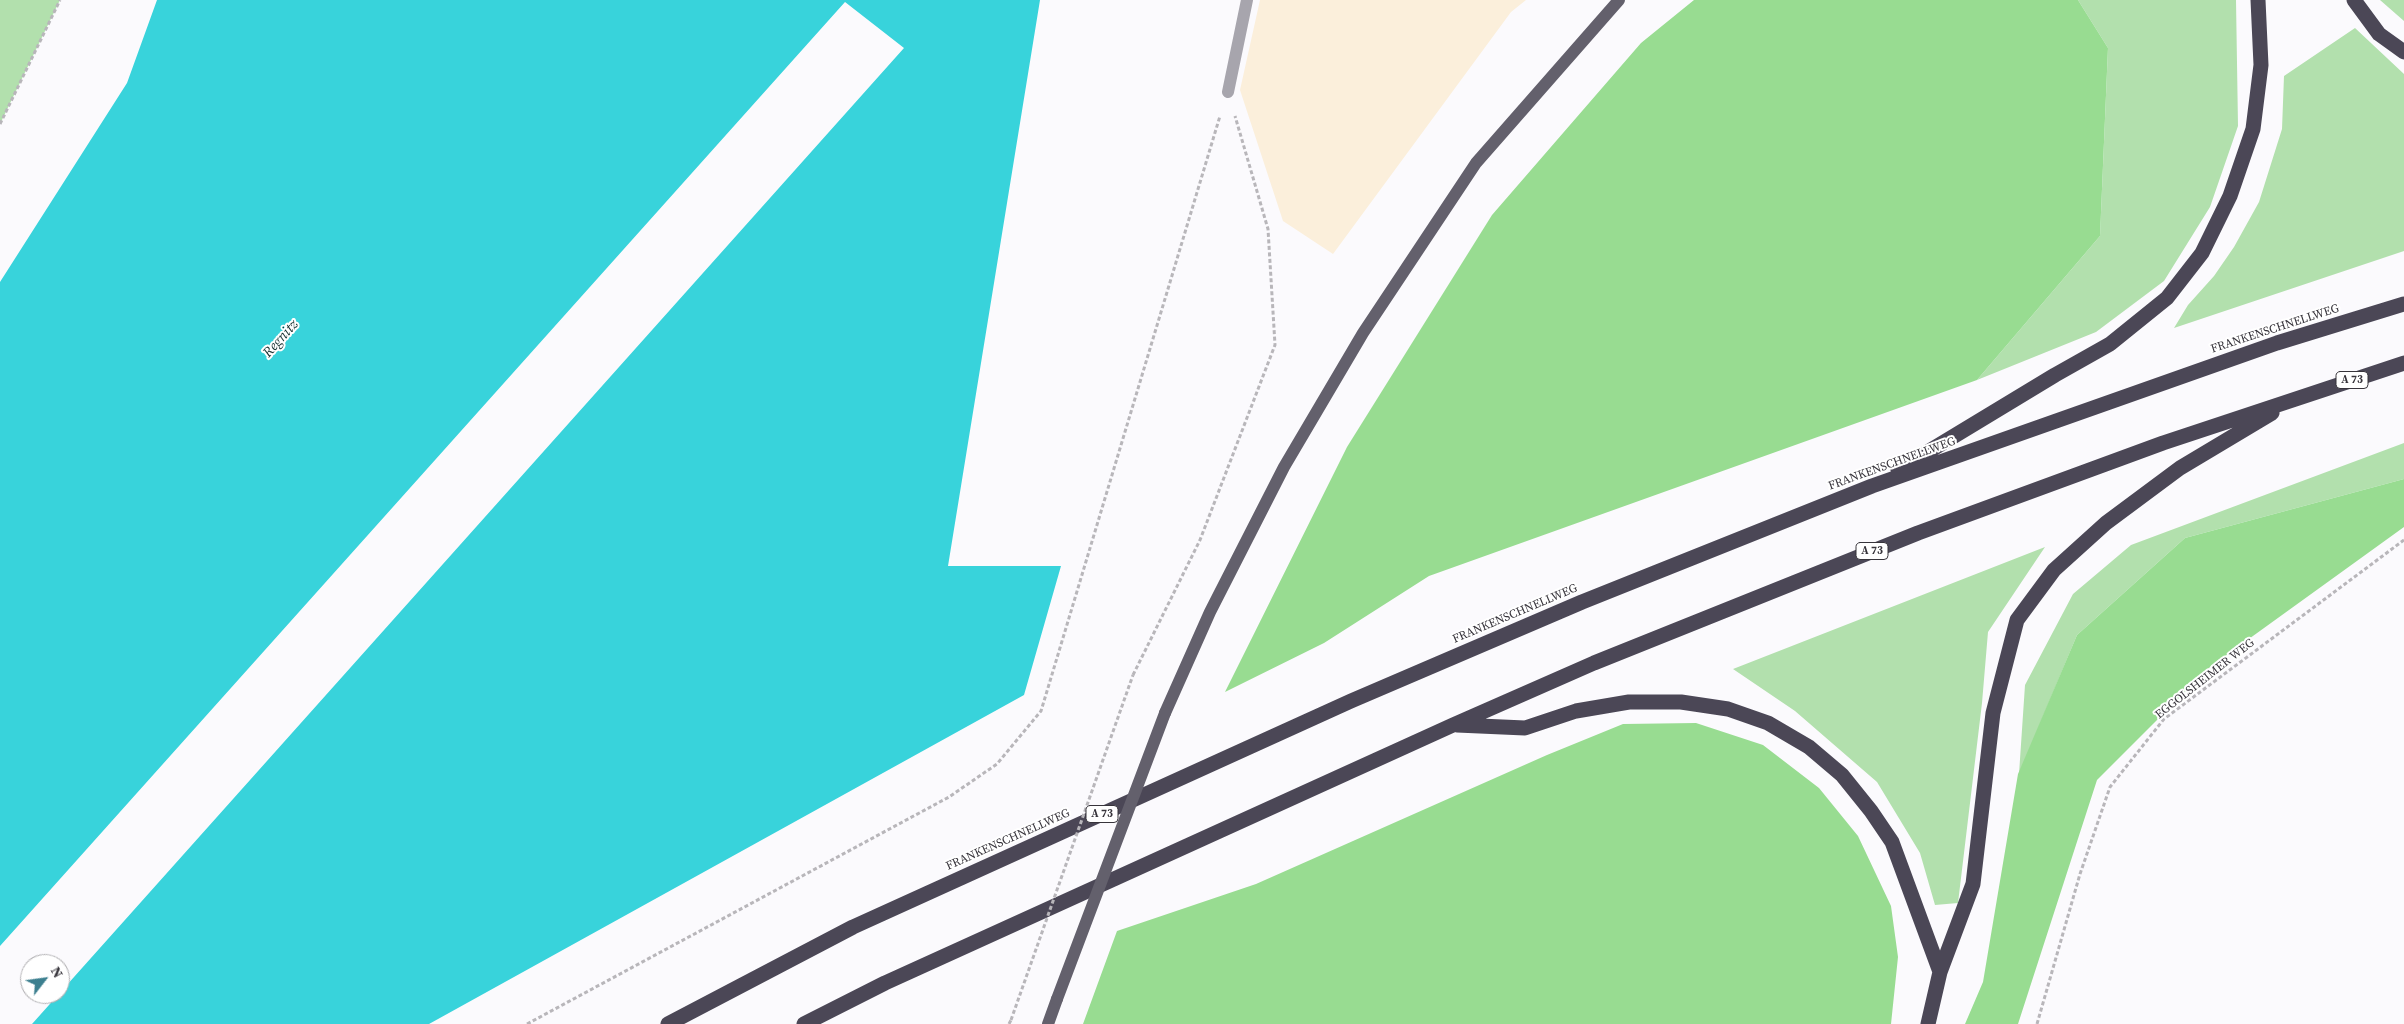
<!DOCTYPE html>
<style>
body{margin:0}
#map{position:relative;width:2404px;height:1024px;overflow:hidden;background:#fbfafd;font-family:"Source Serif 4",serif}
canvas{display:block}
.north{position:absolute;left:20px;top:954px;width:50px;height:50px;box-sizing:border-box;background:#fff;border:1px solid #afaeb1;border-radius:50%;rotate:60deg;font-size:14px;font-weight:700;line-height:20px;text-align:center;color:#37343b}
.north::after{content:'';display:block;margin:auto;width:18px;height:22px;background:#3c7f8f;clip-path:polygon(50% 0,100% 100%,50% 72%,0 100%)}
</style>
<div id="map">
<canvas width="2404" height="1024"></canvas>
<div class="north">N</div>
</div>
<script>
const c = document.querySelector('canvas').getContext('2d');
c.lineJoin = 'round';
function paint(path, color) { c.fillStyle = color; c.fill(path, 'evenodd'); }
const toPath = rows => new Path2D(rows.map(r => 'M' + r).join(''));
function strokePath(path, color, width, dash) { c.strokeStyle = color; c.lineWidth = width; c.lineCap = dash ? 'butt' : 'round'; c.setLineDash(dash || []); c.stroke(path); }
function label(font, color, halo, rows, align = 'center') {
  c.font = font + ' "Source Serif 4",serif'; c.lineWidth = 4; c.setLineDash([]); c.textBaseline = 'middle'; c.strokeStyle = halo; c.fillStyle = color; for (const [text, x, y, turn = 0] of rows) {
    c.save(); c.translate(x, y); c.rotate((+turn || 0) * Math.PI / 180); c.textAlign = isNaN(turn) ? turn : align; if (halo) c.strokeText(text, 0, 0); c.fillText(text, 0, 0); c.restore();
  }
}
const industrial = toPath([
 [1260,0,1526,0,1511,12,1333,254,1283,221,1240,90]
]);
const green = toPath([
 [0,0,60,0,0,124],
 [2078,0,2236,0,2238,126,2210,207,2164,281,2096,332,1977,380,2100,236,2108,48],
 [2380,0,2404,0,2404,21],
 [2355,28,2404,74,2404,251,2174,328,2188,305,2214,276,2234,247,2259,202,2282,129,2284,76],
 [2404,443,2404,479,2185,538,2077,635,2019,774,2025,685,2073,594,2131,545],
 [2045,547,1988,632,1982,703,1958,903,1935,905,1920,853,1877,782,1795,711,1733,669]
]);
const forest = toPath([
 [1694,0,2078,0,2108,48,2100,236,1977,380,1429,576,1324,643,1225,692,1347,447,1492,215,1641,43],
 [2404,479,2404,527,2210,667,2097,780,2018,1024,1965,1024,1983,982,2018,774,2077,635,2185,538],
 [1696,723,1763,745,1819,788,1858,836,1891,906,1898,957,1891,1024,1083,1024,1117,931,1256,884,1547,755,1623,724]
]);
const water = toPath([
 [157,0,1040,0,948,566,1061,566,1024,695,429,1024,32,1024,904,48,845,2,0,946,0,282,127,83]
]);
const path = toPath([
 [0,124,60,0],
 [1133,675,1200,540,1275,345,1268,229,1235,116],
 [527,1024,949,797,997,764,1041,711,1220,116],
 [1009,1024,1011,1020],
 [2037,1024,2080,874,2110,787,2164,719,2404,540]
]);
const minor = toPath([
 [1228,92,1247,0]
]);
const major = toPath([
 [1165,713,1210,612,1284,467,1363,333,1476,163,1619,0],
 [1048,1024,1057,999]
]);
const highway = toPath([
 [2354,0,2379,34,2404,52],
 [1898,470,2055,375,2110,344,2167,298,2202,253,2230,196,2253,129,2261,65,2258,0],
 [1457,725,1525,728,1576,711,1629,702,1681,702,1728,709,1768,723,1809,747,1842,775,1871,811,1892,842,1940,972],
 [668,1024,853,927,1351,701,1582,602,1872,486,2277,343,2404,304],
 [804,1024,885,983,1453,725,1594,663,1918,533,2163,443,2404,363],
 [1928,1024,1940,972,1973,884,1993,713,2017,620,2054,570,2106,523,2180,468,2272,413]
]);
const pathBridge = toPath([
 [1011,1020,1133,675]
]);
const majorBridge = toPath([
 [1057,999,1165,713]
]);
const shields = [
 [2352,380,32],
 [1872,551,32],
 [1102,814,32]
];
const shieldNames = [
 ["A 73",2352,380],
 ["A 73",1872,551],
 ["A 73",1102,814]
];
const streetNames = [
 ["FRANKENSCHNELLWEG",2275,329,-18],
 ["FRANKENSCHNELLWEG",1892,464,-20],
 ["FRANKENSCHNELLWEG",1515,614,-23],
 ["EGGOLSHEIMER WEG",2205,679,-38],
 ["FRANKENSCHNELLWEG",1008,840,-24]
];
const waterNames = [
 ["Regnitz",281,339,-48]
];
paint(industrial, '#fbefdb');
paint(green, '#b2e0ad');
paint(forest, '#98dc91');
paint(water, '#38d3db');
strokePath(path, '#b8b6ba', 3, [4, 2.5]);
strokePath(minor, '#a7a5ad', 12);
strokePath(major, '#63606c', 12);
strokePath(highway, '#4b4756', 15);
strokePath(pathBridge, '#b8b6ba', 3, [4, 2.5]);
strokePath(majorBridge, '#63606c', 12);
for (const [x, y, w] of shields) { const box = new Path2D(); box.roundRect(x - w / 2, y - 8.5, w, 17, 4); c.fillStyle = '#fff'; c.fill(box); strokePath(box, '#37343b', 1); }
label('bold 11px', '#37343b', null, shieldNames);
label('12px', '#37343b', '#fff', streetNames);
label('italic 14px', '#193233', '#fff', waterNames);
</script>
